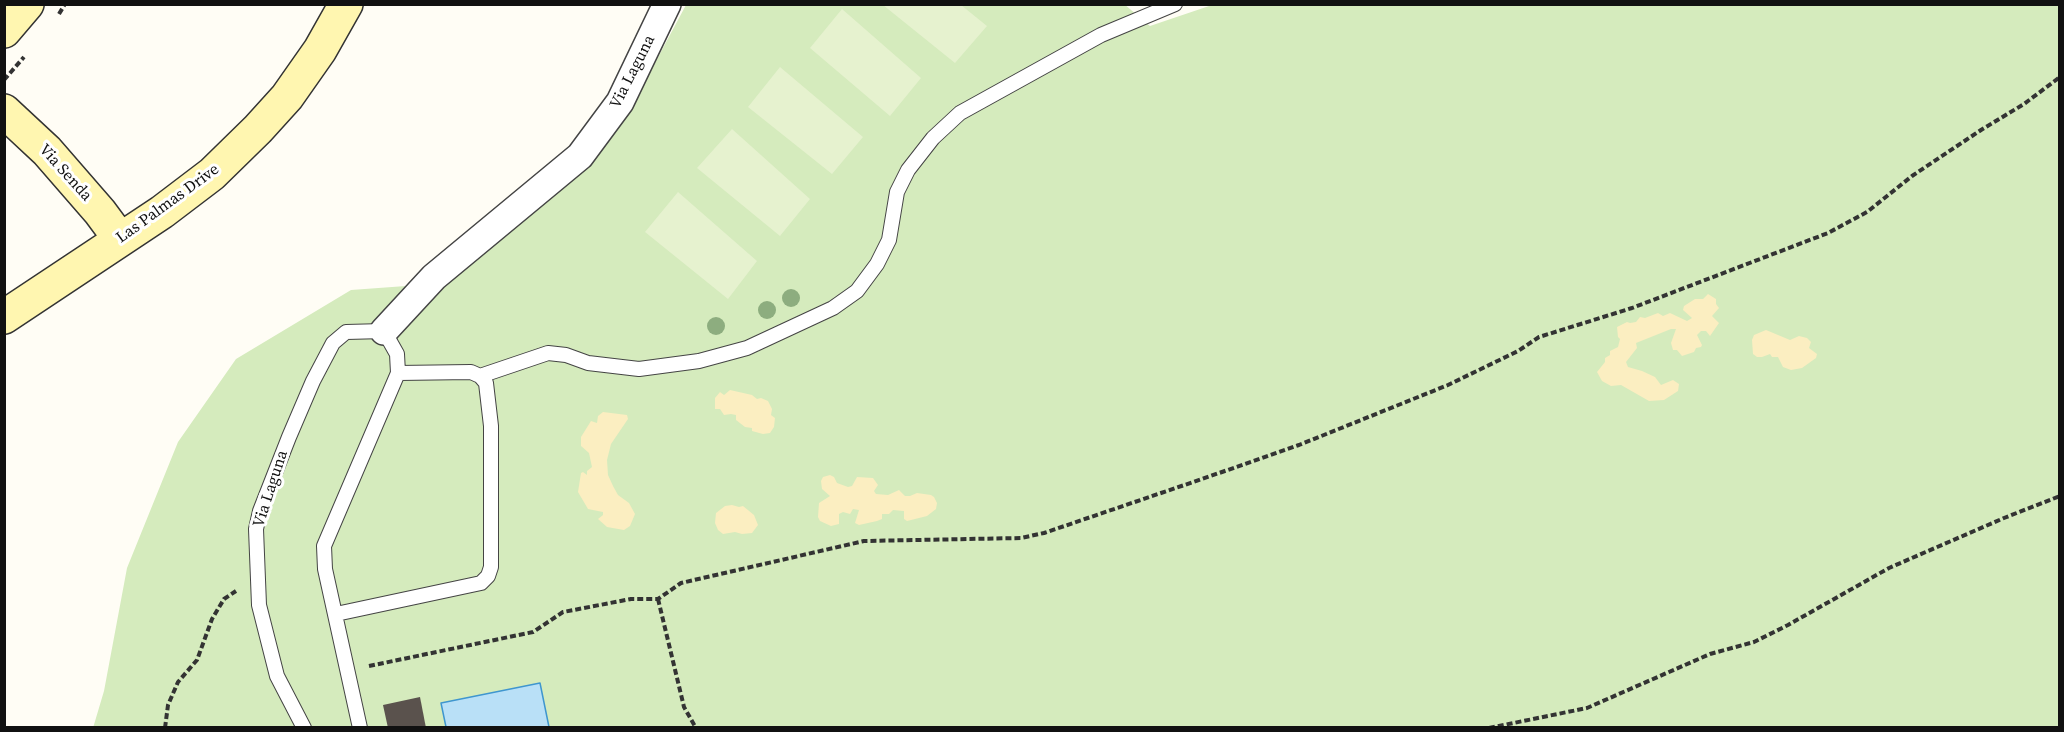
<!DOCTYPE html>
<style>
body{margin:0}
#map{position:relative;width:2064px;height:732px;overflow:hidden;background:#fffdf5;font-family:"Source Serif 4",serif}
canvas{display:block}
.frame{position:absolute;inset:0;border:6px solid #111;pointer-events:none}
</style>
<div id="map">
<canvas width="2064" height="732"></canvas>
<div class="frame"></div>
</div>
<script>
const c = document.querySelector('canvas').getContext('2d');
c.lineJoin = 'round';
function paint(path, color) { c.fillStyle = color; c.fill(path, 'evenodd'); }
const toPath = rows => new Path2D(rows.map(r => 'M' + r).join(''));
function strokePath(path, color, width, dash) { c.strokeStyle = color; c.lineWidth = width; c.lineCap = dash ? 'butt' : 'round'; c.setLineDash(dash || []); c.stroke(path); }
function label(font, color, halo, rows, align = 'center') {
  c.font = font + ' "Source Serif 4",serif'; c.lineWidth = 6; c.setLineDash([]); c.textBaseline = 'middle'; c.strokeStyle = halo; c.fillStyle = color; for (const [text, x, y, turn = 0] of rows) {
    c.save(); c.translate(x, y); c.rotate((+turn || 0) * Math.PI / 180); c.textAlign = isNaN(turn) ? turn : align; if (halo) c.strokeText(text, 0, 0); c.fillText(text, 0, 0); c.restore();
  }
}
const green = toPath([
 [1124,4,1150,26,1215,4,2059,5,2059,727,93,728,104,691,127,568,178,442,236,359,351,290,447,283,634,102,686,5]
]);
const sand = toPath([
 [1708,294,1716,299,1716,304,1719,308,1712,316,1719,323,1710,336,1706,331,1701,331,1697,335,1702,345,1701,347,1696,348,1694,352,1682,356,1677,350,1673,350,1671,343,1676,329,1671,329,1636,343,1637,348,1626,362,1628,367,1642,371,1655,377,1661,385,1673,380,1679,384,1678,391,1664,400,1649,401,1621,385,1611,386,1602,381,1597,372,1605,362,1605,358,1610,355,1610,351,1618,347,1620,339,1618,337,1617,327,1627,322,1630,323,1636,322,1640,317,1645,318,1658,313,1663,316,1670,313,1687,321,1692,318,1683,310,1684,306,1695,299,1703,299],
 [1766,330,1790,340,1799,336,1807,338,1811,342,1809,348,1817,354,1816,358,1802,368,1791,370,1783,367,1778,357,1772,357,1770,354,1762,357,1757,357,1753,354,1752,340,1754,335],
 [730,390,752,395,757,399,761,398,768,401,772,409,771,415,775,418,774,427,770,433,763,434,752,431,752,428,745,427,736,420,736,415,731,414,724,415,720,409,715,409,715,398,720,392,724,395],
 [603,412,627,415,628,419,611,444,607,460,608,475,613,486,618,495,629,503,635,514,630,526,624,530,607,527,598,519,603,515,603,512,588,509,578,492,581,473,583,472,587,475,587,471,592,467,589,453,581,446,581,437,591,421,597,423,598,416],
 [830,475,834,477,837,483,848,487,852,486,857,477,873,478,878,485,874,491,876,494,888,495,899,490,905,496,910,496,917,493,931,495,934,497,937,503,936,509,927,516,907,521,904,519,904,511,893,510,889,514,882,514,882,519,877,521,859,525,855,523,859,510,853,509,850,514,843,512,839,514,839,524,831,526,820,521,818,517,819,503,830,496,822,489,821,481,823,477],
 [732,505,739,507,743,506,754,515,758,525,752,533,742,534,735,532,723,534,718,530,715,523,716,513,725,506]
]);
const pitch = toPath([
 [883,5,961,5,987,26,955,63],
 [842,9,921,78,890,116,810,48],
 [780,67,863,137,832,174,748,107],
 [732,129,810,199,780,236,697,168],
 [678,192,757,261,728,299,645,232]
]);
const water = toPath([
 [540,683,549,727,446,727,441,703,540,683]
]);
const building = toPath([
 [420,697,426,728,388,728,383,705]
]);
const path = toPath([
 [59,14,65,4],
 [4,80,24,57],
 [658,599,684,707,696,728],
 [369,666,533,632,563,612,631,599,658,599,681,583,864,541,1021,538,1044,533,1202,479,1299,445,1448,385,1518,351,1539,337,1632,308,1828,233,1867,212,1912,176,1981,130,2024,104,2060,77],
 [165,728,168,705,178,682,197,660,212,619,224,599,236,591],
 [836,728,869,728],
 [1489,728,1587,708,1710,654,1754,642,1788,625,1889,568,2004,518,2060,496]
]);
const lane = toPath([
 [480,376,548,353,566,355,588,363,639,369,699,361,747,348,833,308,857,291,877,264,889,240,897,192,908,170,933,138,960,113,1101,35,1175,4],
 [336,614,481,583,488,576,491,567,491,426,486,383,480,376,471,372,398,373],
 [304,728,277,676,259,605,256,529,260,511,289,437,313,381,333,343,346,332,384,331,397,354,398,373,324,546,325,569,360,728]
]);
const street = toPath([
 [384,331,434,277,580,156,620,102,667,4]
]);
const secondary = toPath([
 [4,31,27,4],
 [4,111,47,151,100,212,120,239],
 [4,317,162,212,212,174,258,129,287,97,320,50,346,4]
]);
const trees = [
 [791,298],
 [767,310],
 [716,326]
];
const streetNames = [
 ["Via Laguna",633,72,-63],
 ["Via Senda",65,173,48],
 ["Las Palmas Drive",168,204,-36],
 ["Via Laguna",271,489,-72]
];
paint(green, '#d5ebbd');
paint(sand, '#fbeec1');
paint(pitch, '#e6f2cf');
paint(water, '#b9e0f7');
strokePath(water, '#3f96cf', 1.5);
paint(building, '#5a524d');
strokePath(lane, '#444', 16);
strokePath(street, '#444', 30);
strokePath(secondary, '#333', 36);
strokePath(path, '#333', 4, [6, 3]);
strokePath(lane, '#fff', 14);
strokePath(street, '#fff', 27);
strokePath(secondary, '#fff6b0', 33);
c.fillStyle = '#8dad7f';
for (const [x, y] of trees) { c.beginPath(); c.arc(x, y, 9, 0, 2 * Math.PI); c.fill(); }
label('16px', '#111', '#fff', streetNames);
</script>
